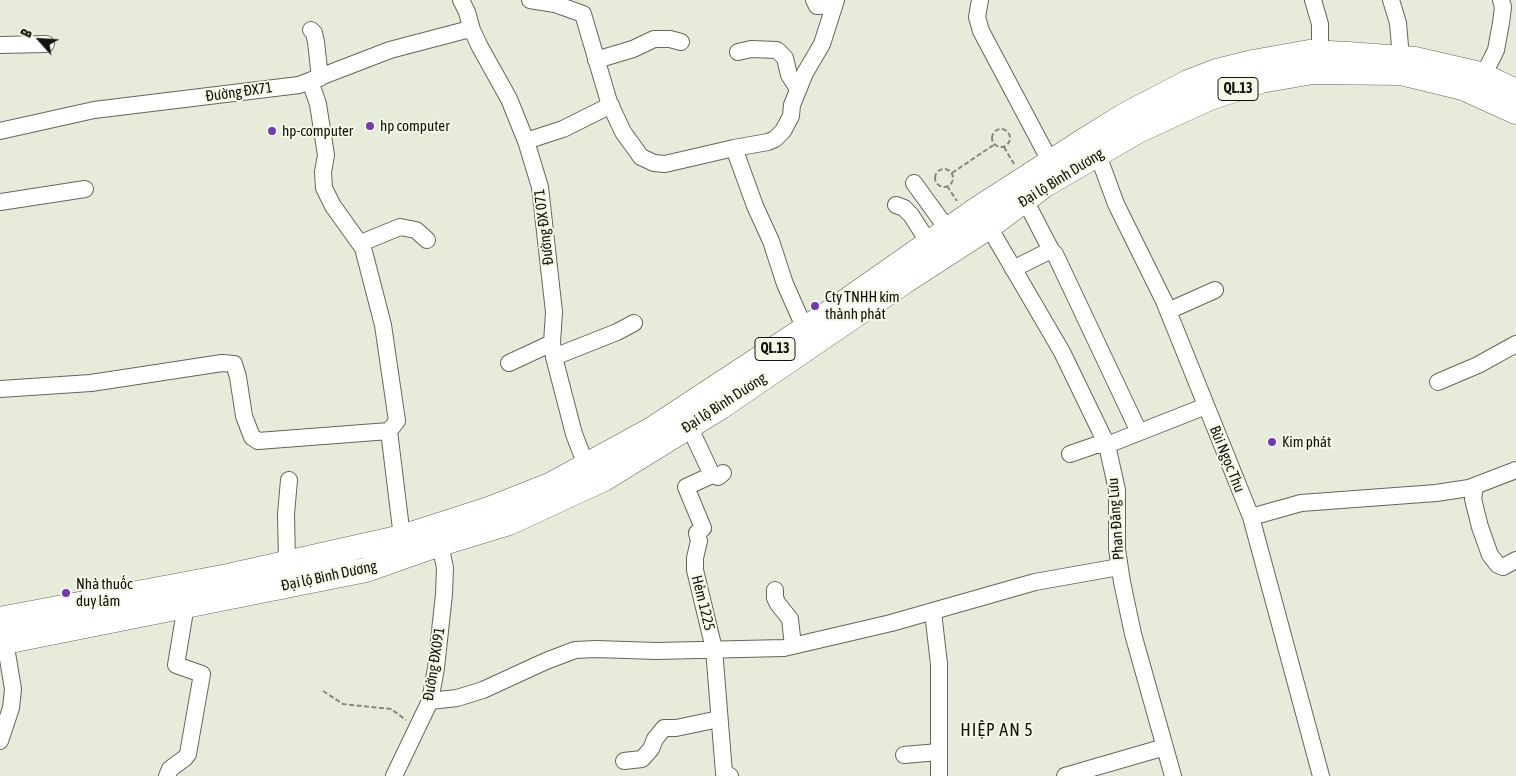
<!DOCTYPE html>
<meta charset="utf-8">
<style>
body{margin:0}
#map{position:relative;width:1516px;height:776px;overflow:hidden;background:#e7ebd9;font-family:"Asap Condensed",sans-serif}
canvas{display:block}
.north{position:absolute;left:15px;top:15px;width:50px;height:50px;-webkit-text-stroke:4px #f4f8e6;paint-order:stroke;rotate:296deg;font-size:14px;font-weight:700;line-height:20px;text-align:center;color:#12130d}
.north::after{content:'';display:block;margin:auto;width:18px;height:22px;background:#12130d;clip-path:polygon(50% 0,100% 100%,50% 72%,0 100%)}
</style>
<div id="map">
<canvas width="1516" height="776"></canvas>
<div class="north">B</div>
</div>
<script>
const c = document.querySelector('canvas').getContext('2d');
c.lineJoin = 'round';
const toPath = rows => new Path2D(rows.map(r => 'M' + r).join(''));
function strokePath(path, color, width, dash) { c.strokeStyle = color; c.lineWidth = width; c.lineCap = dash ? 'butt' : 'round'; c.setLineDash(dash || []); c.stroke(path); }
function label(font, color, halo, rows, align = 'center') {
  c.font = font + ' "Asap Condensed",sans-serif'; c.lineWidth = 4; c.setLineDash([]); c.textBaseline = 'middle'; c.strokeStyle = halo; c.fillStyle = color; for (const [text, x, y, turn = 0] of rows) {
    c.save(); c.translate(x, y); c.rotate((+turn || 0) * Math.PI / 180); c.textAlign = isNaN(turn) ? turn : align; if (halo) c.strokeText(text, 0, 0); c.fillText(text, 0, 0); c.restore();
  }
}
const path = toPath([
 '992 138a9 9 0 1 1 18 0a9 9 0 1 1-18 0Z',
 [1004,147,1014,164],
 '935 178a9 9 0 1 1 18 0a9 9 0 1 1-18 0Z',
 [952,173,992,146,996,145],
 [947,186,957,201],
 [323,691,343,704,391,709,406,720]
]);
const minor = toPath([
 [461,0,467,12,472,30,480,47,509,99,526,141,540,187,554,312,552,343,554,357,574,434,586,465],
 [530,0,555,4,583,14,609,102,623,132,641,157,654,163,665,164,734,148,768,142,775,139,783,131,791,116,792,105,805,73,822,44,836,0],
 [814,0,817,6,834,5],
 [980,0,977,17,981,31,1050,161],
 [1313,0,1320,24,1320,53],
 [1391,0,1398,23,1401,58],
 [311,30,314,33,316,42,320,78],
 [0,45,46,44],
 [738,52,751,49,777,50,785,58,789,75,798,89],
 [596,60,633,49,654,39,670,39,681,42],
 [1483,76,1496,50,1501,23,1503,7,1501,0],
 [310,81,318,104,326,155,323,172,324,188,333,206,363,248,383,325,397,421,389,431,402,537],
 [0,131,94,110,299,85,390,50,466,30,472,30],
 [526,141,563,129,611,105],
 [734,148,755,206,771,241,785,284,805,329],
 [1098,155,1116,204,1164,301,1251,517,1321,776],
 [914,183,948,230],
 [1025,200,1051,250],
 [0,202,85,189],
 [896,205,904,208,911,215,929,243],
 [989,227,1062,352,1107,445,1117,490,1117,549,1122,582,1133,634,1173,776],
 [361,243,400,227,416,230,427,240],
 [1013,269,1051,250,1055,254,1139,432],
 [1168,311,1215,290],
 [554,357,617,332,634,323],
 [509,363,552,343],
 [1438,382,1478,365,1516,344],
 [0,389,91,383,222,363,234,364,238,377,244,416,252,437,258,441,389,431],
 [689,426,712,475],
 [1070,454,1096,445,1107,445,1206,406],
 [723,473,718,477,712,475,686,487,703,528,697,533,699,541,695,558,695,570,714,649,724,773,730,776],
 [1475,487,1473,499,1480,527,1490,555,1498,565,1503,567,1516,560],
 [1251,517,1301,503,1436,493,1469,488,1516,470],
 [287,562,286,514,289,480],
 [775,590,775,598,778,604,790,619,793,646],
 [933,612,939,664,939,776],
 [430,701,457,698,483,690,546,661,575,650,596,649,656,651,784,648,891,623,1035,582,1119,567],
 [0,741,11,708,13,689,5,641],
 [904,755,938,752],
 [624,761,642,759,651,749,655,739,664,728,676,728,719,719],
 [167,776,170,769,185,758,188,754,202,674,176,665,186,605],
 [394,776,430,701,436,668,444,594,445,568,440,544],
 [1065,776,1165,747]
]);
const highway = toPath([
 [0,619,228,576,402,537,489,509,550,485,652,429,833,310,977,209,1086,139,1123,116,1188,82,1217,71,1253,62,1309,52,1348,54,1415,59,1480,74,1516,91],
 [0,643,366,570,440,544,509,523,604,479,721,407,904,282,989,227,1045,185,1138,131,1210,98,1261,81,1313,72,1401,73,1463,88,1516,112]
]);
const markers = [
 [370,126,5,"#6e3bb2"],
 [272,131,5,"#6e3bb2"],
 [815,306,5,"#6e3bb2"],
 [1272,442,5,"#6e3bb2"],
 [66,593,5,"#6e3bb2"]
];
const shields = [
 [1238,89,40],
 [775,349,40]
];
const shieldNames = [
 ["QL.13",1238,89],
 ["QL.13",775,349]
];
const streetNames = [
 ["Đường ĐX71",239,92,-8],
 ["Đại lộ Bình Dương",1061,178,-32],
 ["Đường ĐX 071",544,227,-97],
 ["Đại lộ Bình Dương",724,403,-33],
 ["Bùi Ngọc Thu",1227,459,68],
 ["Phan Đăng Lưu",1116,519,-94],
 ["Đại lộ Bình Dương",329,576,-12],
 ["Hẻm 1225",703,603,76],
 ["Đường ĐX091",434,664,-81]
];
const poiNames = [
 ["hp computer",380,126],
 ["hp-computer",282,131],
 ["Cty TNHH kim",825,297],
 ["thành phát",825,314],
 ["Kim phát",1282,442],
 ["Nhà thuốc",76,584],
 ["duy lâm",76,601]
];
const quarterNames = [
 ["HIỆP AN 5",997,730]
];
strokePath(minor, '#646758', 18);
strokePath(highway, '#646758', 25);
strokePath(path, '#86897c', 2, [5, 2.5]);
strokePath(minor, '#fff', 16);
strokePath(highway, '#fff', 24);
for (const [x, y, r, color] of markers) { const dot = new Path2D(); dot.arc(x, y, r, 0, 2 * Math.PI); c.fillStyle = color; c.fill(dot); strokePath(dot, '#f4f8e6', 2); }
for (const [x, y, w] of shields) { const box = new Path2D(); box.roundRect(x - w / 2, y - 11.5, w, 23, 4); c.fillStyle = '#f4f8e6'; c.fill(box); strokePath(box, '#12130d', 1); }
label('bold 14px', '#12130d', null, shieldNames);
label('15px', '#12130d', '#f4f8e6', streetNames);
label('15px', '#12130d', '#f4f8e6', poiNames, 'left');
c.letterSpacing = '1px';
label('18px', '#12130d', '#f4f8e6', quarterNames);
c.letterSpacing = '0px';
</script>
